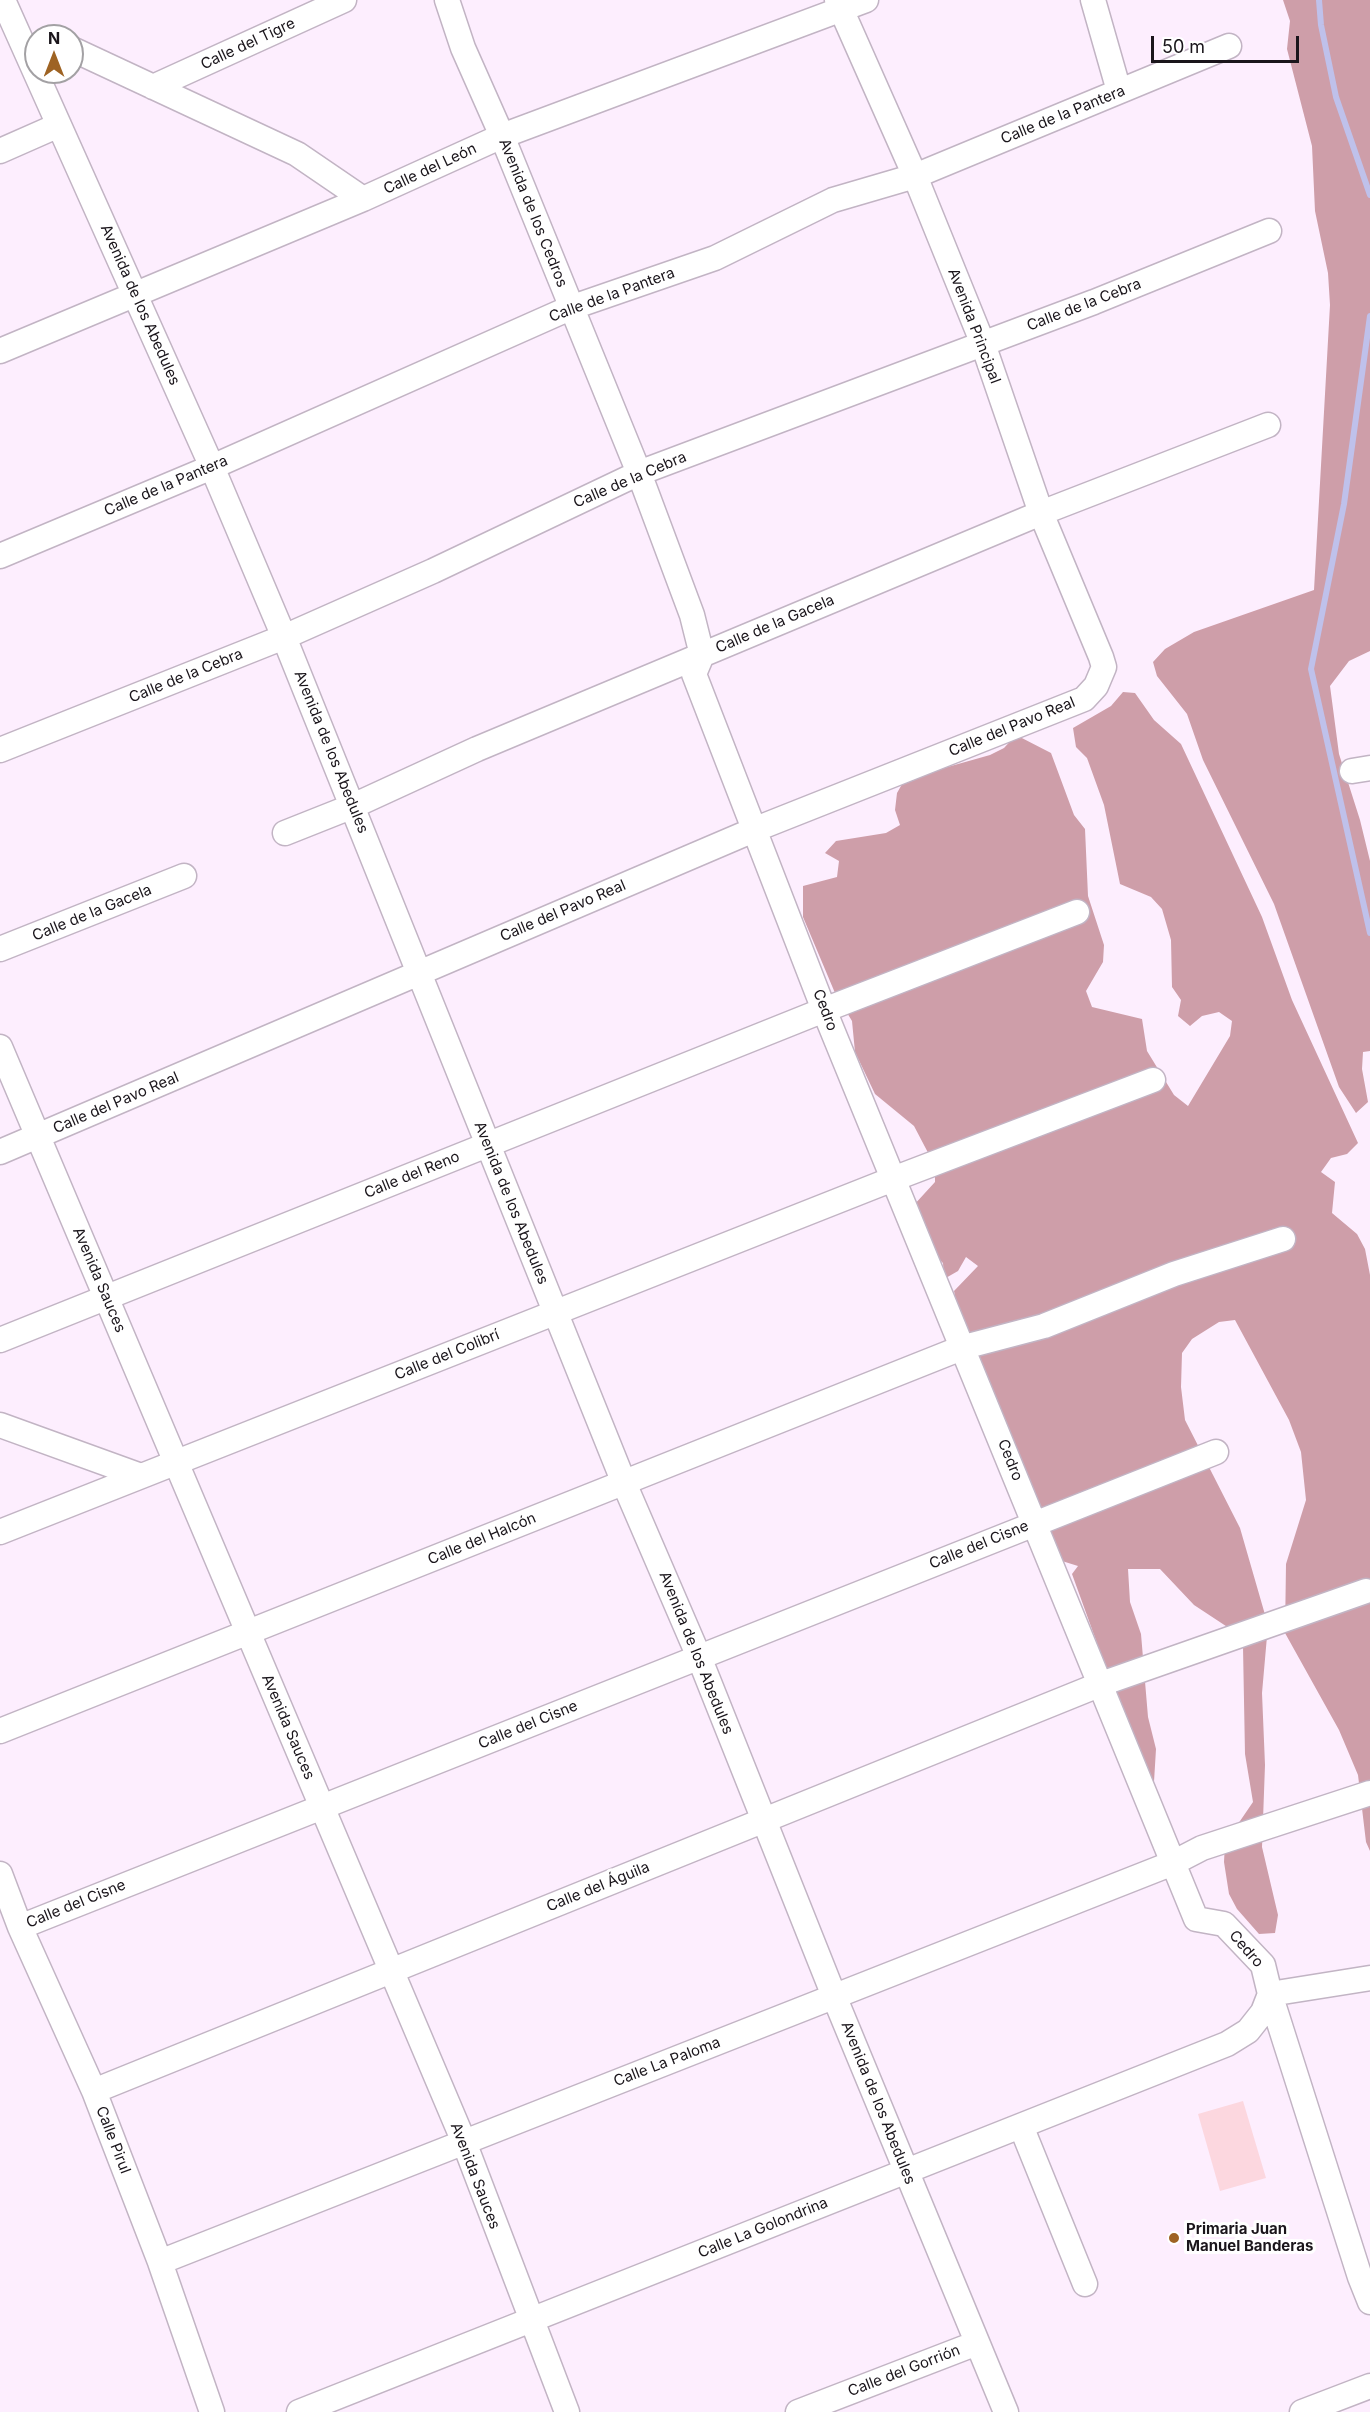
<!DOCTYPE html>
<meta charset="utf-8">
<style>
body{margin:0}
#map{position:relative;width:1370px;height:2412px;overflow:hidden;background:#fdeefe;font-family:Inter,sans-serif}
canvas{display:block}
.north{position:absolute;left:24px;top:24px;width:60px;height:60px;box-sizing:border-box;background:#fff;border:2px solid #a3a1a4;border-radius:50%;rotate:0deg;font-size:16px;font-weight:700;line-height:24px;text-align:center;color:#1a151b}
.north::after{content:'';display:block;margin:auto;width:21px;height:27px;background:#9e6323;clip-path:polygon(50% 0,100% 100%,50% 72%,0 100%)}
.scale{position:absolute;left:1151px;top:36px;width:148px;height:27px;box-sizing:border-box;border:3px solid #1a151b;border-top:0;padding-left:8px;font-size:18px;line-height:21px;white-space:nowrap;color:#1a151b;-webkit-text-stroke:4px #fff;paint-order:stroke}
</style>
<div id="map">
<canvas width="1370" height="2412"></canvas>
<div class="north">N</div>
<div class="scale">50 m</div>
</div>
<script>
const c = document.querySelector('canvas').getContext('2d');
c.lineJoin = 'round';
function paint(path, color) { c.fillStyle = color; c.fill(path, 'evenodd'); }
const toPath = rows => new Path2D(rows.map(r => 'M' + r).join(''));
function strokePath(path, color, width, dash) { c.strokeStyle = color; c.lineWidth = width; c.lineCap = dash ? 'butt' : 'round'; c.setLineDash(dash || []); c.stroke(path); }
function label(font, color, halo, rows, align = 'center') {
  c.font = font + ' Inter,sans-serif'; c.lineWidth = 6; c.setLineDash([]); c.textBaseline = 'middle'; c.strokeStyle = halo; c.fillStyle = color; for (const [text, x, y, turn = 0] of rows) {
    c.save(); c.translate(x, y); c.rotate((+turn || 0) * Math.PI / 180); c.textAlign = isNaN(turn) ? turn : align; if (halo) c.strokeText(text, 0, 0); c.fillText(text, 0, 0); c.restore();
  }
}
const green = toPath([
 [1243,2101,1266,2178,1220,2191,1198,2114]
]);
const forest = toPath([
 [1283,0,1370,0,1370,651,1349,661,1330,686,1339,754,1360,820,1370,861,1370,1051,1363,1052,1362,1069,1368,1102,1356,1113,1339,1087,1274,904,1203,760,1187,714,1157,676,1153,662,1165,649,1194,632,1314,590,1330,305,1328,273,1315,211,1312,146,1287,49,1290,21],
 [1123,692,1135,693,1154,720,1181,744,1262,917,1292,1000,1358,1143,1347,1154,1331,1158,1321,1172,1335,1182,1332,1213,1357,1234,1365,1249,1370,1275,1370,1851,1366,1842,1358,1775,1339,1730,1285,1633,1286,1564,1306,1500,1301,1452,1289,1420,1235,1320,1219,1322,1192,1339,1182,1353,1181,1387,1185,1420,1240,1528,1268,1625,1262,1693,1265,1765,1262,1847,1278,1915,1275,1933,1259,1934,1237,1909,1229,1894,1224,1862,1225,1843,1253,1802,1245,1754,1243,1647,1235,1632,1194,1605,1160,1569,1128,1569,1130,1602,1141,1634,1148,1717,1156,1749,1153,1798,1072,1574,1078,1566,1062,1561,960,1321,954,1291,978,1266,966,1257,958,1271,944,1279,943,1263,930,1251,913,1206,935,1182,935,1166,914,1126,875,1094,855,1052,852,1021,835,993,803,917,803,886,837,877,839,861,825,853,836,841,886,833,900,825,895,810,897,793,905,779,990,755,1004,748,1016,735,1051,753,1074,815,1085,829,1088,896,1104,945,1103,962,1086,991,1092,1007,1142,1019,1147,1051,1174,1095,1188,1106,1230,1036,1232,1021,1219,1012,1202,1016,1190,1026,1178,1016,1181,1000,1172,987,1171,940,1162,909,1151,897,1120,884,1104,805,1087,758,1076,747,1073,728,1111,706]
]);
const stream = toPath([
 [1319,0,1321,25,1336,97,1370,195],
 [1370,316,1344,504,1311,669,1370,933]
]);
const minor = toPath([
 [3,0,212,467,284,637,624,1483,699,1657,834,1996,1006,2412],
 [1093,0,1119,91],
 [72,49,297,154,363,199],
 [153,87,344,0],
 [0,151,59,125],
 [0,351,363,199,502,136,866,0],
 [0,556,212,467,570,308,715,258,833,200,915,176,1229,46],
 [0,750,284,637,433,571,639,473,1094,302,1269,231],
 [1352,771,1370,768],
 [285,833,353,806,477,749,1041,513,1268,425],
 [0,949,184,876],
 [0,1047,464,2142,567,2412],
 [0,1152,756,829,1084,699,1096,686,1104,667,1101,657,1041,513,983,344,915,176,837,0],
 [0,1340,824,1010,1077,912],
 [0,1425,141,1476],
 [0,1532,893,1179,1153,1080],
 [0,1731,964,1347,1044,1326,1174,1274,1283,1239],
 [0,1874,20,1927,94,2091,160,2262,212,2412],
 [20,1927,1216,1452],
 [1370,1978,1270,1994,1360,2277,1370,2302],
 [94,2091,1101,1684,1366,1591],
 [1021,2126,1085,2284],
 [160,2262,1173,1863,1202,1848,1370,1793],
 [299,2412,1227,2044,1248,2031,1263,2012,1270,1994,1263,1965,1224,1924,1196,1919,824,1010,694,674,702,655,692,615,639,473,502,136,463,48,447,0],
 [798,2412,977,2343],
 [1302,2412,1370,2386]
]);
const markers = [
 [1174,2238,6,"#9e6323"]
];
const streetNames = [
 ["Calle del Tigre",248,44,-25],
 ["Calle de la Pantera",1063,115,-22],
 ["Calle del León",430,169,-25],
 ["Avenida de los Cedros",533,213,68],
 ["Calle de la Pantera",612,295,-20],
 ["Avenida de los Abedules",140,305,66],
 ["Calle de la Cebra",1084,305,-21],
 ["Avenida Principal",974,326,69],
 ["Calle de la Cebra",630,480,-23],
 ["Calle de la Pantera",166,486,-23],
 ["Calle de la Gacela",775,624,-23],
 ["Calle de la Cebra",186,676,-22],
 ["Calle del Pavo Real",1012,727,-22],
 ["Avenida de los Abedules",331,752,68],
 ["Calle del Pavo Real",563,911,-23],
 ["Calle de la Gacela",92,913,-22],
 ["Cedro",825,1010,69],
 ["Calle del Pavo Real",116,1103,-23],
 ["Calle del Reno",412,1175,-22],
 ["Avenida de los Abedules",511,1203,68],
 ["Avenida Sauces",99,1280,67],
 ["Calle del Colibrí",447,1355,-22],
 ["Cedro",1010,1460,68],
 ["Calle del Halcón",482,1539,-22],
 ["Calle del Cisne",979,1545,-22],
 ["Avenida de los Abedules",696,1653,68],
 ["Calle del Cisne",528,1725,-22],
 ["Avenida Sauces",288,1727,67],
 ["Calle del Águila",598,1887,-22],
 ["Calle del Cisne",76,1904,-22],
 ["Cedro",1246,1949,49],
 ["Calle La Paloma",667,2062,-21],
 ["Avenida de los Abedules",878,2103,68],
 ["Calle Pirul",113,2140,69],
 ["Avenida Sauces",475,2176,69],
 ["Calle La Golondrina",763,2228,-22],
 ["Calle del Gorrión",904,2371,-21]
];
const poiNames = [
 ["Primaria Juan",1186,2229],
 ["Manuel Banderas",1186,2246]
];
paint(green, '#fcd7df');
paint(forest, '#ce9ea9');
strokePath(stream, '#bfc1eb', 6);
strokePath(minor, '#c2b4c4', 27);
strokePath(minor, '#fff', 24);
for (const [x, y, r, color] of markers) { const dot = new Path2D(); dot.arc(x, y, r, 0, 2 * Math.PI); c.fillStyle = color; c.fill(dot); strokePath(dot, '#fff', 2); }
label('15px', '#1a151b', '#fff', streetNames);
label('bold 15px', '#1a151b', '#fff', poiNames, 'left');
</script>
